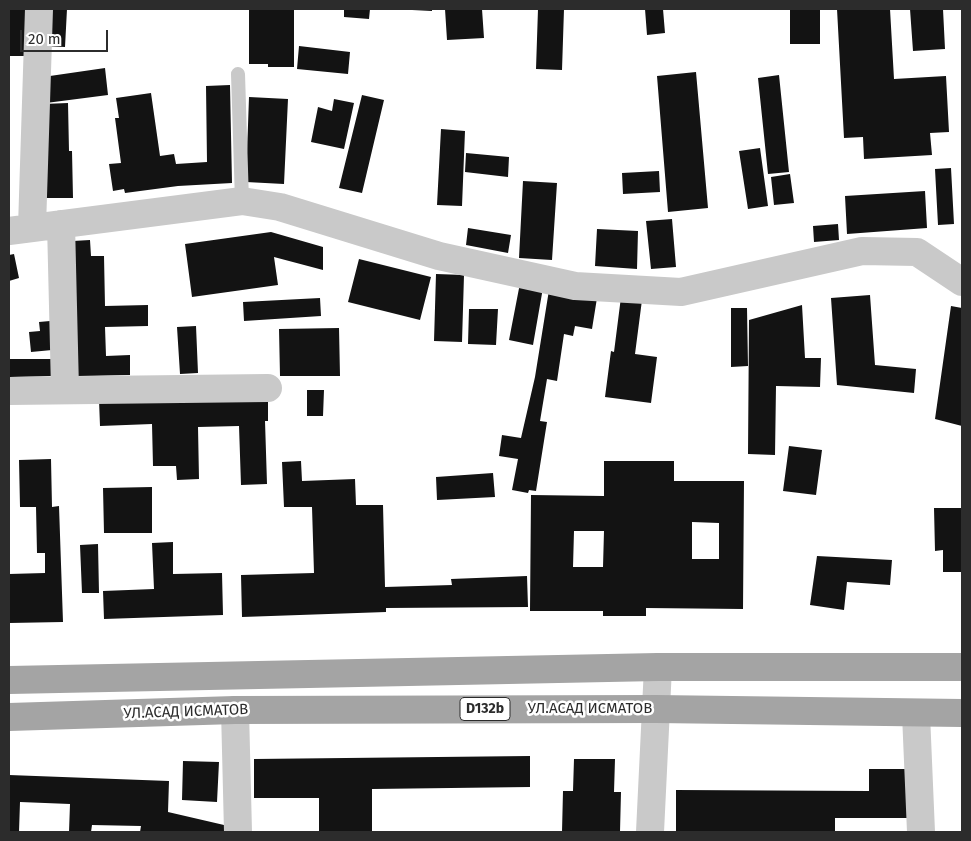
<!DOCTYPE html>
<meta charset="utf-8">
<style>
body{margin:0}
#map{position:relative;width:971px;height:841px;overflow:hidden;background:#fff;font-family:"Fira Sans",sans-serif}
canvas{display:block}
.frame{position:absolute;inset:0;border:10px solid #2c2c2c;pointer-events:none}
.scale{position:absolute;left:20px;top:30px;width:88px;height:22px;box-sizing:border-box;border:2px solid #2c2c2c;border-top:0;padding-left:6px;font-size:15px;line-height:18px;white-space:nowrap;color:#2c2c2c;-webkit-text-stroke:4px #fff;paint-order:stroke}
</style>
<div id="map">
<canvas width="971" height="841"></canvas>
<div class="frame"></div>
<div class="scale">20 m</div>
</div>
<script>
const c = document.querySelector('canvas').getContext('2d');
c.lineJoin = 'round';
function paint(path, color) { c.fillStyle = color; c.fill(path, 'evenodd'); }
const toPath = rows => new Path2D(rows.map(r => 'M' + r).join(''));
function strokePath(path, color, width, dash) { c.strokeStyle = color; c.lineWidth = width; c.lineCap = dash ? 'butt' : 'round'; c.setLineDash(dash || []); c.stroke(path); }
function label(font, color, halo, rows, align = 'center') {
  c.font = font + ' "Fira Sans",sans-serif'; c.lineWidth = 5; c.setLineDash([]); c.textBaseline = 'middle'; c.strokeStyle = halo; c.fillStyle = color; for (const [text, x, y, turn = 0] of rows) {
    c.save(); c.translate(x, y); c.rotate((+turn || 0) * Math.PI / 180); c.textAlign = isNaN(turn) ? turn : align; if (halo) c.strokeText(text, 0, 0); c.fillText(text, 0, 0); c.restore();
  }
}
const building = toPath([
 [9,9,28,9,27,56,9,56],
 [47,9,67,9,65,47,45,46],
 [249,9,294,9,294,67,268,67,268,64,249,64],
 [344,9,370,9,369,19,344,17],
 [412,9,432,9,432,11,412,10],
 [445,9,482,9,484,38,447,40],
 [538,9,564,9,562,70,536,69],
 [645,9,663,9,665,33,647,35],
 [790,9,820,9,820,44,790,44],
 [837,9,890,9,894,79,946,76,949,132,930,133,932,155,864,159,863,137,844,138],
 [910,9,943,9,945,49,913,51],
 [299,46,350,52,348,74,297,69],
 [105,68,108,95,46,103,43,77],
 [696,72,708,208,668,212,657,76],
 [779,75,789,172,768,174,758,78],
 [230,85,232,183,178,186,125,193,124,189,113,191,109,164,121,163,115,118,119,118,116,98,151,93,160,156,174,154,176,164,207,162,206,86],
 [362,95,384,100,362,193,339,188],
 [249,97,288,99,284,184,246,182],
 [334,99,354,103,344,149,311,142,318,107,332,111],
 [68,103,69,151,72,151,73,198,44,198,43,104],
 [441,129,465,131,462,206,437,205],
 [760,148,768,206,748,209,739,151],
 [466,153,509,157,508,177,465,172],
 [951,168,954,224,938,225,935,169],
 [659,171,660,192,623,194,622,173],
 [790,174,794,203,774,205,771,177],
 [523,181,557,183,552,260,519,258],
 [925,191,927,228,847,234,845,196],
 [672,219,676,267,651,269,646,221],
 [838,224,839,240,814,242,813,226],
 [468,228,511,235,508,253,466,245],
 [597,229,638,231,637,269,595,266],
 [271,232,323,247,323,270,274,257,278,285,192,297,185,244],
 [90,240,91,256,104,256,105,306,148,305,148,326,105,327,106,356,130,355,130,375,77,376,73,241],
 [14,254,19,278,9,281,9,255],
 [359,259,431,277,420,320,348,302],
 [436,274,464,275,462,342,434,341],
 [521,278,544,282,533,345,509,340],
 [549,290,597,298,592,329,575,326,573,336,564,334,557,381,547,379,540,421,547,422,536,491,529,490,528,493,512,490,518,459,499,456,502,435,521,438,535,377],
 [870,295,875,365,916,369,914,393,837,385,831,298],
 [621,297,642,300,635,354,657,357,651,403,605,397,611,351,614,352],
 [320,298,321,316,244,321,243,302],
 [802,305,805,358,821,358,820,387,776,386,775,455,748,454,749,320],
 [951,306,962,308,962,426,935,419],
 [731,308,747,308,748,366,731,367],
 [469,309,498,309,496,345,468,344],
 [50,321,52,350,31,352,29,332,40,331,39,322],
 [196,326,198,373,180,374,177,327],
 [339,328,340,376,280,376,279,329],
 [10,359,54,359,54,376,10,377],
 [307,390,324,390,323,416,307,416],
 [268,394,268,421,265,421,267,484,241,485,239,426,198,427,199,479,177,480,176,466,153,466,152,424,100,426,99,400],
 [789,446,822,450,816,495,783,491],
 [51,459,52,507,59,506,63,622,9,623,9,574,45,573,45,553,37,553,36,507,20,507,19,460],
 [301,461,302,481,355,479,356,505,383,505,385,587,452,585,451,579,527,576,528,607,386,608,386,612,242,617,241,575,314,573,312,507,284,507,282,462],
 [604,461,674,461,674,481,744,481,743,609,646,608,646,616,603,616,603,611,530,611,531,495,604,496],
 [692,522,719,523,719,559,692,559],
 [574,531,604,531,603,567,573,567],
 [493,473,495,497,437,500,436,477],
 [152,487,152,533,104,533,103,488],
 [934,508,962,508,962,572,943,572,943,550,935,551],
 [173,542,173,574,222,573,223,615,104,619,103,591,154,589,152,543],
 [98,544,99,593,82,593,80,545],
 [817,556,892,560,890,585,847,582,844,610,810,605],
 [530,756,530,787,372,789,372,832,319,832,319,798,254,798,254,759],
 [574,759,615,759,614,792,621,792,620,832,562,832,563,791,573,791],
 [183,761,219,762,217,802,182,800],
 [869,769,910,769,910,818,835,818,835,832,676,832,676,790,869,791],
 [9,775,169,781,168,812,224,825,224,832,140,832,141,826,92,825,91,832,69,832,70,804,20,802,19,832,9,832]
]);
const lane = toPath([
 [238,74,242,201]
]);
const street = toPath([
 [61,224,65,389],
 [32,227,39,9],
 [9,231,242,201,280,207,439,256,575,286,681,292,862,251,917,252,962,282],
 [9,391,268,388],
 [235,710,238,832],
 [916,714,921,832],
 [650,832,658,667]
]);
const primary = toPath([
 [9,680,658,667,962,667],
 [9,717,235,710,656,709,962,713]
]);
const shields = [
 [485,709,50]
];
const shieldNames = [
 ["D132b",485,709]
];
const streetNames = [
 ["УЛ.АСАД ИСМАТОВ",590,709],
 ["УЛ.АСАД ИСМАТОВ",186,712,-2]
];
paint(building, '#131313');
strokePath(lane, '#c9c9c9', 14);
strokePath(street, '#c9c9c9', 28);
strokePath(primary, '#a4a4a4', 28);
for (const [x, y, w] of shields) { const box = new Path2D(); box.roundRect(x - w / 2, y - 11.5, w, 23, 4); c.fillStyle = '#fff'; c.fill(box); strokePath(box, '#2c2c2c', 1); }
label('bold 14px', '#2c2c2c', null, shieldNames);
label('15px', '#2c2c2c', '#fff', streetNames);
</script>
